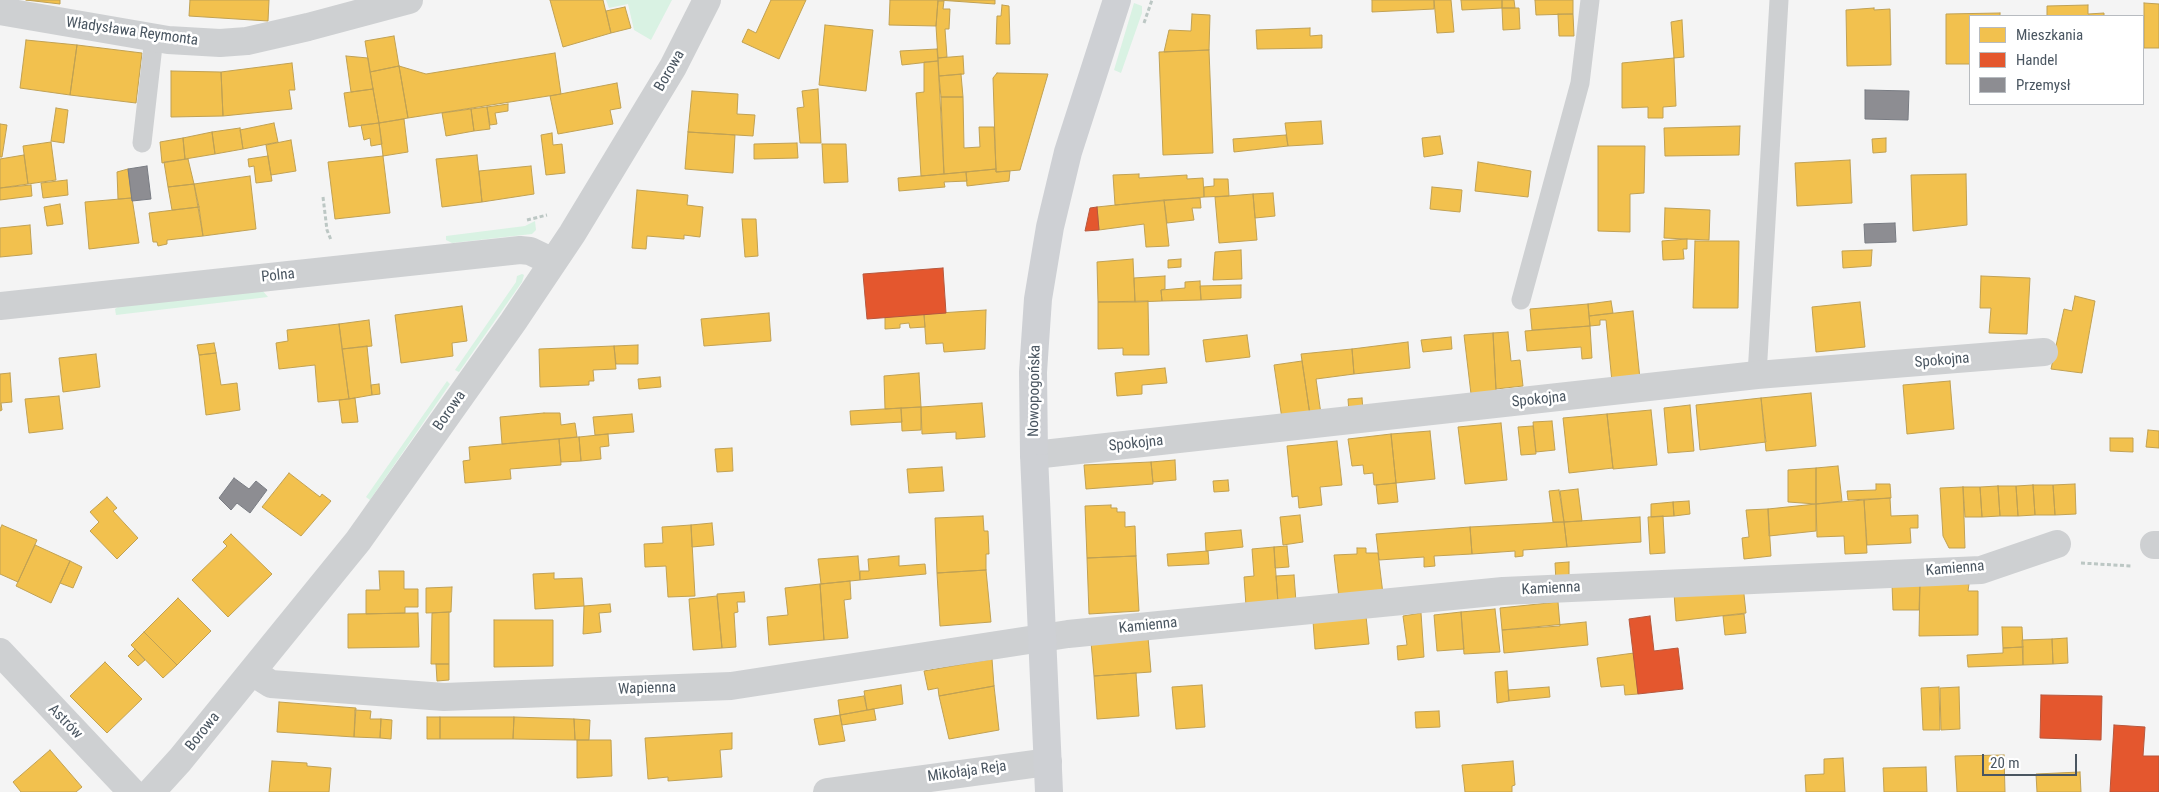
<!DOCTYPE html>
<meta charset="utf-8">
<style>
body{margin:0}
#map{position:relative;width:2159px;height:792px;overflow:hidden;background:#f4f4f4;font-family:"Roboto Condensed",sans-serif}
canvas{display:block}
.legend{position:absolute;left:1969px;top:15px;width:175px;height:90px;box-sizing:border-box;background:#fff;border:1px solid #b7bbc0;margin:0;padding:6px 9px;list-style:none;font-size:15px;color:#4a5661}
.legend li{display:flex;align-items:center;gap:10px;height:25px}
.legend b{width:25px;border:1px solid #b7bbc0}
.scale{position:absolute;left:1982px;top:754px;width:95px;height:22px;box-sizing:border-box;border:2px solid #4a5661;border-top:0;padding-left:6px;font-size:15px;line-height:18px;white-space:nowrap;color:#4a5661;-webkit-text-stroke:4px #fff;paint-order:stroke}
</style>
<div id="map">
<canvas width="2159" height="792"></canvas>
<ul class="legend">
<li><b style="height:14px;background:#f2c14e"></b>Mieszkania</li>
<li><b style="height:14px;background:#e4572e"></b>Handel</li>
<li><b style="height:14px;background:#8d8d92"></b>Przemysł</li>
</ul>
<div class="scale">20 m</div>
</div>
<script>
const c = document.querySelector('canvas').getContext('2d');
c.lineJoin = 'round';
function paint(path, color) { c.fillStyle = color; c.fill(path, 'evenodd'); }
const toPath = rows => new Path2D(rows.map(r => 'M' + r).join(''));
function strokePath(path, color, width, dash) { c.strokeStyle = color; c.lineWidth = width; c.lineCap = dash ? 'butt' : 'round'; c.setLineDash(dash || []); c.stroke(path); }
function label(font, color, halo, rows, align = 'center') {
  c.font = font + ' "Roboto Condensed",sans-serif'; c.lineWidth = 5; c.setLineDash([]); c.textBaseline = 'middle'; c.strokeStyle = halo; c.fillStyle = color; for (const [text, x, y, turn = 0] of rows) {
    c.save(); c.translate(x, y); c.rotate((+turn || 0) * Math.PI / 180); c.textAlign = isNaN(turn) ? turn : align; if (halo) c.strokeText(text, 0, 0); c.fillText(text, 0, 0); c.restore();
  }
}
const green = toPath([
 [606,0,672,0,651,40,634,30,628,4,609,8],
 [1134,3,1142,6,1142,13,1121,73,1114,70],
 [535,221,536,230,532,234,452,243,446,240,446,236,525,226],
 [522,274,524,275,522,282,459,372,455,370,516,282,517,276],
 [262,290,268,297,116,315,115,309,119,306],
 [447,381,450,384,370,500,366,497]
]);
const homes = toPath([
 [26,0,60,0,60,4,26,0],
 [190,0,269,0,268,21,189,16,190,0],
 [550,0,603,0,611,33,563,47,550,0],
 [771,0,806,0,779,59,742,42,748,29,756,33,771,0],
 [890,0,938,0,936,26,889,25,890,0],
 [938,0,995,0,995,4,938,0],
 [1372,0,1434,0,1434,9,1372,12,1372,0],
 [1434,0,1451,0,1454,32,1437,33,1434,0],
 [1461,0,1502,0,1502,8,1462,10,1461,0],
 [1502,0,1514,0,1515,8,1502,8,1502,0],
 [1535,0,1573,0,1573,14,1536,15,1535,0],
 [938,1,944,1,943,9,950,9,949,29,945,29,947,57,938,58,936,26,938,1],
 [2144,3,2159,4,2159,48,2144,48,2144,3],
 [1002,5,1009,6,1010,44,996,44,997,16,1001,16,1002,5],
 [2088,5,2088,14,2104,13,2104,16,2047,16,2047,6,2088,5],
 [625,7,631,28,611,33,606,11,625,7],
 [1502,8,1519,8,1520,29,1503,30,1502,8],
 [1874,8,1874,10,1890,9,1891,65,1847,66,1846,10,1874,8],
 [2000,13,2000,16,1970,16,1970,64,1946,64,1946,14,2000,13],
 [1192,14,1210,15,1209,50,1164,52,1169,30,1191,31,1192,14],
 [1558,14,1573,14,1574,36,1559,36,1558,14],
 [1682,20,1684,57,1674,58,1671,22,1682,20],
 [825,25,873,30,866,91,819,85,825,25],
 [1310,28,1310,36,1322,35,1322,48,1257,49,1256,30,1310,28],
 [394,36,399,66,370,72,365,41,394,36],
 [26,40,77,45,70,95,20,88,26,40],
 [77,45,142,53,136,103,70,95,77,45],
 [937,49,938,61,902,65,900,51,937,49],
 [1209,50,1213,153,1163,155,1159,52,1209,50],
 [555,53,561,94,408,118,399,66,426,74,555,53],
 [346,56,368,58,373,89,351,92,346,56],
 [963,56,964,74,939,76,938,58,963,56],
 [1674,58,1676,106,1663,107,1663,118,1648,118,1648,107,1622,108,1622,63,1674,58],
 [938,61,944,174,921,176,916,93,924,92,924,62,938,61],
 [292,63,295,90,289,90,292,109,223,116,221,72,292,63],
 [399,66,408,118,379,123,370,72,399,66],
 [171,71,221,72,223,116,171,117,171,71],
 [997,73,1048,74,1020,170,996,172,993,78,997,73],
 [961,74,963,97,941,97,939,76,961,74],
 [617,83,621,108,610,110,613,124,558,134,550,96,617,83],
 [373,89,379,123,349,127,344,93,373,89],
 [818,89,821,143,800,143,797,108,804,107,802,91,818,89],
 [692,91,738,94,737,114,755,115,753,136,688,132,692,91],
 [941,97,963,97,964,148,980,147,979,127,994,127,996,169,944,174,941,97],
 [508,104,508,111,495,113,497,124,490,125,487,107,508,104],
 [487,107,490,129,474,131,471,109,487,107],
 [56,108,68,110,64,143,51,141,56,108],
 [471,109,474,131,446,136,442,113,471,109],
 [404,119,408,152,383,156,379,123,404,119],
 [1321,121,1323,144,1288,146,1285,123,1321,121],
 [274,123,278,142,243,149,240,130,274,123],
 [379,123,382,144,371,146,370,138,364,140,361,125,379,123],
 [0,124,7,125,2,157,0,157,0,124],
 [1740,126,1739,155,1665,156,1664,128,1740,126],
 [240,128,243,149,215,154,212,132,240,128],
 [212,132,215,154,185,159,183,138,212,132],
 [688,132,735,135,733,173,685,169,688,132],
 [552,133,553,145,562,144,565,173,546,175,541,135,552,133],
 [1286,135,1288,146,1234,152,1233,139,1286,135],
 [1440,136,1443,154,1424,157,1422,138,1440,136],
 [183,138,185,159,162,163,160,142,183,138],
 [1886,138,1886,152,1873,153,1872,139,1886,138],
 [291,140,296,171,271,175,266,145,291,140],
 [51,142,56,180,28,184,23,146,51,142],
 [797,143,798,158,754,159,754,144,797,143],
 [822,144,846,144,848,182,824,183,822,144],
 [1598,146,1645,146,1644,193,1630,194,1630,232,1598,231,1598,146],
 [24,155,28,184,0,188,0,159,24,155],
 [477,155,482,202,442,207,436,159,477,155],
 [268,156,272,181,256,183,254,166,249,167,248,159,268,156],
 [383,156,390,213,335,219,328,162,383,156],
 [188,159,194,184,168,187,164,162,188,159],
 [1850,160,1852,203,1797,206,1795,163,1850,160],
 [1478,162,1531,171,1528,197,1475,191,1478,162],
 [531,166,534,194,482,202,479,171,531,166],
 [128,169,132,198,118,199,117,172,128,169],
 [996,169,996,172,1010,171,1009,181,967,186,966,172,996,169],
 [966,172,967,181,944,182,945,187,899,191,898,178,966,172],
 [1139,174,1139,178,1187,175,1187,179,1203,178,1204,197,1115,205,1113,175,1139,174],
 [1966,174,1967,225,1913,231,1911,175,1966,174],
 [250,176,256,229,203,236,194,184,250,176],
 [1214,179,1228,179,1229,196,1204,197,1204,187,1214,186,1214,179],
 [67,180,68,195,43,198,41,183,67,180],
 [194,184,199,207,172,210,168,187,194,184],
 [31,185,32,196,0,200,0,188,31,185],
 [1432,187,1462,190,1460,212,1430,209,1432,187],
 [637,190,688,195,687,205,703,207,700,237,684,235,684,239,647,236,646,249,632,248,637,190],
 [1273,193,1275,216,1255,218,1253,194,1273,193],
 [1253,194,1257,240,1219,243,1215,197,1253,194],
 [132,198,139,243,89,249,85,202,132,198],
 [1200,198,1201,208,1192,208,1194,220,1167,223,1164,200,1200,198],
 [1164,200,1169,246,1146,247,1144,224,1099,230,1097,207,1164,200],
 [60,204,63,224,47,226,44,207,60,204],
 [199,207,203,236,167,240,167,244,158,246,157,242,153,242,149,213,199,207],
 [1665,208,1710,210,1709,240,1664,238,1665,208],
 [742,219,756,219,758,256,745,257,742,219],
 [30,225,32,254,0,257,0,228,30,225],
 [1687,239,1687,249,1683,249,1684,259,1663,260,1662,241,1687,239],
 [1695,241,1739,241,1738,308,1693,308,1695,241],
 [1241,250,1242,279,1213,280,1215,252,1241,250],
 [1872,250,1871,266,1843,268,1842,251,1872,250],
 [1133,259,1135,302,1098,302,1097,262,1133,259],
 [1181,259,1181,267,1168,268,1168,260,1181,259],
 [1165,276,1165,289,1161,290,1162,301,1135,302,1134,278,1165,276],
 [1981,276,2030,278,2027,334,1989,333,1991,308,1980,308,1981,276],
 [1200,281,1201,300,1162,301,1161,290,1185,288,1185,282,1200,281],
 [1241,285,1241,298,1201,300,1200,286,1241,285],
 [2075,296,2095,301,2082,373,2051,369,2064,309,2072,311,2075,296],
 [1148,301,1149,355,1123,355,1123,348,1098,349,1098,302,1148,301],
 [1611,301,1613,313,1589,316,1588,304,1611,301],
 [1860,302,1865,347,1816,352,1812,307,1860,302],
 [1588,304,1590,326,1532,330,1530,309,1588,304],
 [462,306,467,341,452,343,453,356,401,363,395,315,462,306],
 [986,310,985,349,944,352,943,343,926,344,924,314,986,310],
 [1633,311,1640,379,1612,382,1606,320,1600,320,1600,325,1590,326,1589,316,1633,311],
 [769,313,771,341,704,346,701,319,769,313],
 [924,314,925,327,910,328,909,323,900,324,900,328,885,329,885,317,924,314],
 [369,320,372,346,342,349,339,324,369,320],
 [339,324,349,399,318,402,315,365,279,369,276,343,288,341,287,330,339,324],
 [1590,326,1592,358,1582,359,1581,347,1527,351,1525,331,1590,326],
 [1508,332,1511,361,1520,360,1523,386,1496,389,1493,333,1508,332],
 [1493,333,1496,391,1471,394,1464,335,1493,333],
 [1247,335,1250,357,1206,362,1203,340,1247,335],
 [1451,337,1452,349,1423,352,1421,340,1451,337],
 [1408,342,1410,368,1354,374,1352,349,1408,342],
 [214,343,216,353,199,355,197,345,214,343],
 [638,345,638,364,616,364,614,346,638,345],
 [367,346,372,395,349,399,342,349,367,346],
 [614,346,616,369,593,370,594,381,589,381,589,385,540,387,539,349,614,346],
 [1352,349,1354,374,1316,379,1321,414,1310,415,1301,354,1352,349],
 [216,353,221,385,237,383,240,410,206,415,199,355,216,353],
 [96,354,100,387,63,392,59,358,96,354],
 [1302,361,1310,415,1282,419,1274,365,1302,361],
 [1165,368,1167,383,1142,385,1142,394,1117,396,1115,373,1165,368],
 [10,373,12,402,1,403,2,410,0,411,0,374,10,373],
 [919,373,921,407,885,409,884,376,919,373],
 [660,377,661,387,639,389,638,379,660,377],
 [1950,381,1954,429,1907,434,1903,385,1950,381],
 [379,384,380,394,372,395,371,385,379,384],
 [1811,393,1816,446,1766,451,1761,398,1811,393],
 [59,396,63,429,29,433,25,399,59,396],
 [355,398,358,422,342,423,339,400,355,398],
 [1362,398,1363,410,1349,412,1348,399,1362,398],
 [1761,398,1766,442,1700,450,1696,405,1761,398],
 [982,403,985,437,956,439,956,432,922,434,921,407,982,403],
 [1690,405,1694,451,1668,453,1664,408,1690,405],
 [921,407,921,430,902,431,901,408,921,407],
 [901,408,902,422,851,425,850,411,901,408],
 [1651,410,1657,465,1613,469,1607,414,1651,410],
 [544,413,560,413,561,425,575,423,577,437,502,444,500,417,544,413],
 [632,414,634,432,595,435,593,417,632,414],
 [1607,414,1613,468,1569,473,1563,418,1607,414],
 [1552,421,1555,450,1536,452,1533,422,1552,421],
 [1501,423,1507,480,1465,484,1458,427,1501,423],
 [1533,426,1536,454,1521,455,1518,427,1533,426],
 [2148,430,2159,431,2159,448,2146,447,2148,430],
 [1430,431,1435,479,1396,483,1391,434,1430,431],
 [608,434,609,446,600,447,601,459,581,461,579,437,608,434],
 [1391,434,1396,483,1374,485,1373,473,1364,474,1363,465,1352,466,1348,439,1391,434],
 [579,437,581,461,561,462,559,439,579,437],
 [2110,438,2133,438,2133,452,2110,451,2110,438],
 [559,439,561,465,510,469,511,479,465,483,463,461,470,460,469,447,559,439],
 [1337,441,1342,485,1320,487,1322,505,1299,508,1298,496,1292,497,1287,446,1337,441],
 [732,448,733,471,717,472,715,449,732,448],
 [1175,460,1176,480,1153,482,1151,462,1175,460],
 [1151,462,1153,484,1086,489,1084,465,1151,462],
 [1838,466,1842,501,1816,504,1816,468,1838,466],
 [942,467,944,491,909,493,907,469,942,467],
 [1816,468,1816,504,1788,502,1788,470,1816,468],
 [289,473,320,497,322,494,331,501,301,536,262,507,289,473],
 [1228,480,1229,491,1214,492,1213,481,1228,480],
 [1396,483,1398,502,1378,504,1376,485,1396,483],
 [1876,484,1890,484,1891,498,1848,500,1847,491,1876,490,1876,484],
 [2075,484,2076,514,2055,515,2053,485,2075,484],
 [2033,485,2035,515,2018,516,2016,486,2033,485],
 [2033,485,2053,485,2055,515,2035,515,2033,485],
 [1998,486,2016,486,2018,516,2000,516,1998,486],
 [1998,486,2000,516,1982,517,1980,487,1998,486],
 [1963,487,1980,487,1982,517,1965,517,1963,487],
 [1963,487,1965,548,1949,548,1943,536,1940,488,1963,487],
 [1578,489,1582,521,1564,522,1560,491,1578,489],
 [1559,490,1564,522,1553,522,1549,491,1559,490],
 [107,497,117,508,113,511,138,538,117,559,90,531,99,522,90,512,107,497],
 [1890,498,1891,516,1918,515,1918,528,1910,528,1911,543,1867,545,1864,500,1890,498],
 [1864,500,1867,553,1845,554,1844,536,1817,537,1816,504,1864,500],
 [1689,501,1690,514,1674,516,1673,502,1689,501],
 [1673,502,1674,516,1651,517,1651,504,1673,502],
 [1816,504,1816,531,1769,536,1768,509,1816,504],
 [1111,505,1111,508,1117,508,1117,512,1125,512,1125,527,1135,526,1136,556,1087,558,1085,506,1111,505],
 [1768,509,1771,556,1744,559,1742,538,1749,537,1746,510,1768,509],
 [1300,515,1303,542,1283,545,1280,517,1300,515],
 [983,516,984,531,988,531,989,554,986,554,986,570,937,573,935,518,983,516],
 [1663,516,1665,553,1650,554,1648,517,1663,516],
 [1640,517,1641,542,1567,547,1564,522,1640,517],
 [1564,522,1567,547,1523,550,1523,556,1515,557,1515,551,1472,554,1470,527,1564,522],
 [712,523,714,545,692,547,691,525,712,523],
 [2,525,37,540,18,582,0,574,0,529,2,525],
 [691,525,695,596,668,597,666,566,645,567,644,544,663,543,662,527,691,525],
 [1470,527,1472,554,1434,556,1435,566,1424,567,1424,557,1379,560,1376,534,1470,527],
 [1241,530,1243,547,1206,551,1205,533,1241,530],
 [231,534,272,574,228,617,192,580,227,546,223,542,231,534],
 [35,545,70,561,51,603,16,586,35,545],
 [1287,546,1289,567,1275,568,1274,547,1287,546],
 [1274,547,1278,603,1246,606,1244,577,1254,576,1252,549,1274,547],
 [1357,548,1366,548,1366,553,1378,553,1383,594,1339,598,1334,555,1357,554,1357,548],
 [1208,551,1209,564,1168,566,1167,554,1208,551],
 [858,556,860,580,821,584,818,559,858,556],
 [899,556,899,566,925,564,926,574,860,580,860,571,869,571,868,559,899,556],
 [1136,556,1139,611,1089,614,1087,558,1136,556],
 [70,561,82,567,73,588,60,583,70,561],
 [1569,562,1569,581,1556,582,1555,563,1569,562],
 [986,570,991,622,940,626,937,573,986,570],
 [379,571,404,571,404,589,418,589,418,607,405,607,405,613,366,614,366,590,380,590,379,571],
 [554,573,554,579,582,578,584,606,535,609,533,574,554,573],
 [1294,575,1296,602,1278,603,1276,576,1294,575],
 [850,581,851,599,844,600,848,638,824,640,820,584,850,581],
 [1920,583,1919,610,1893,610,1892,584,1920,583],
 [1920,583,1969,584,1968,591,1978,591,1978,635,1919,636,1920,583],
 [820,584,824,640,769,645,767,617,788,615,785,588,820,584],
 [1743,585,1746,613,1676,621,1674,593,1743,585],
 [452,587,451,612,426,613,426,588,452,587],
 [744,592,745,602,737,602,738,612,734,613,736,647,722,648,717,594,744,592],
 [717,596,722,648,693,650,689,599,717,596],
 [178,598,211,631,177,665,144,632,178,598],
 [1558,602,1560,626,1502,630,1500,608,1558,602],
 [610,604,611,612,599,613,601,632,583,634,584,606,610,604],
 [1495,609,1500,652,1464,654,1461,612,1495,609],
 [449,612,449,664,431,664,432,613,449,612],
 [1461,612,1464,649,1437,651,1434,615,1461,612],
 [418,613,419,647,348,648,348,614,418,613],
 [1421,613,1424,657,1398,660,1397,646,1407,645,1403,616,1421,613],
 [1744,614,1746,633,1725,635,1723,616,1744,614],
 [1366,616,1369,644,1315,649,1313,621,1366,616],
 [494,620,553,620,553,666,494,667,494,620],
 [1586,622,1588,645,1504,653,1502,630,1586,622],
 [2002,627,2022,627,2023,647,2003,648,2002,627],
 [144,632,177,665,163,678,131,645,144,632],
 [1148,637,1151,672,1094,676,1091,642,1148,637],
 [2067,638,2068,663,2053,664,2052,639,2067,638],
 [2052,639,2053,664,2023,665,2022,640,2052,639],
 [2023,647,2023,665,1968,667,1967,655,2003,653,2003,648,2023,647],
 [135,649,145,660,138,666,128,656,135,649],
 [1634,653,1638,694,1625,695,1624,685,1601,687,1597,658,1634,653],
 [992,659,994,686,939,696,938,688,928,690,924,671,992,659],
 [105,662,142,699,107,733,70,696,105,662],
 [436,664,449,664,449,680,437,681,436,664],
 [1507,671,1509,701,1497,703,1495,672,1507,671],
 [1136,673,1139,716,1097,719,1094,676,1136,673],
 [901,685,903,704,867,710,864,691,901,685],
 [1202,685,1205,727,1176,729,1172,687,1202,685],
 [994,686,999,730,949,739,939,696,994,686],
 [1549,687,1550,697,1509,701,1508,690,1549,687],
 [1939,687,1940,730,1923,730,1921,688,1939,687],
 [1959,687,1960,729,1941,730,1940,688,1959,687],
 [864,696,867,710,840,715,838,700,864,696],
 [279,702,356,708,354,737,277,732,279,702],
 [874,709,876,720,842,725,840,715,874,709],
 [355,710,371,711,370,719,381,719,380,738,354,737,355,710],
 [1439,711,1440,727,1416,728,1415,712,1439,711],
 [840,715,845,741,819,745,814,719,840,715],
 [427,717,440,717,440,739,427,739,427,717],
 [440,717,514,717,513,739,440,739,440,717],
 [514,717,574,719,575,740,513,739,514,717],
 [381,719,392,720,391,739,380,738,381,719],
 [574,719,590,720,589,740,575,740,574,719],
 [732,733,732,749,720,750,722,777,668,781,668,777,648,779,645,738,732,733],
 [577,740,611,740,612,776,577,778,577,740],
 [50,750,82,787,76,792,21,792,13,782,50,750],
 [2004,755,2005,792,1957,792,1955,756,2004,755],
 [1843,758,1845,792,1806,792,1805,775,1824,774,1824,759,1843,758],
 [272,761,307,763,307,766,331,768,329,792,269,792,272,761],
 [1513,761,1515,785,1512,786,1512,792,1465,792,1462,765,1513,761],
 [1926,767,1927,792,1884,792,1883,768,1926,767],
 [2080,772,2081,792,2037,792,2036,774,2080,772]
]);
const shops = toPath([
 [1097,207,1099,230,1085,231,1090,208,1097,207],
 [943,268,946,313,867,319,863,274,943,268],
 [1650,616,1654,651,1678,648,1683,689,1638,694,1629,619,1650,616],
 [2041,695,2102,696,2101,740,2040,738,2041,695],
 [2114,725,2145,727,2143,756,2159,756,2159,792,2110,792,2114,725]
]);
const industry = toPath([
 [1865,90,1909,91,1908,120,1865,119,1865,90],
 [147,166,151,199,132,201,128,169,147,166],
 [1895,223,1896,242,1865,243,1864,224,1895,223],
 [234,478,249,489,256,481,267,490,250,513,237,503,231,510,219,498,234,478]
]);
const path = toPath([
 [1144,23,1152,0],
 [323,197,327,230,331,240],
 [527,220,547,215],
 [2081,563,2132,566]
]);
const lane = toPath([
 [142,143,154,37],
 [1521,300,1580,83,1590,0],
 [1757,375,1779,0]
]);
const street = toPath([
 [0,11,168,40,220,43,247,41,308,27,409,0],
 [0,306,520,250,530,251,553,262],
 [1034,455,1757,375,2044,352],
 [2154,545,2159,545],
 [0,652,132,792],
 [252,672,271,684,444,697,731,686,1068,634,1503,591,1981,570,2057,544],
 [151,792,180,760,358,541,513,322,572,234,673,67,707,0],
 [827,792,1048,762]
]);
const secondary = toPath([
 [1049,792,1034,455,1033,372,1038,299,1050,227,1068,152,1117,0]
]);
const streetNames = [
 ["Władysława Reymonta",132,32,8],
 ["Borowa",670,71,-60],
 ["Polna",278,276,-6],
 ["Spokojna",1942,361,-5],
 ["Nowopogońska",1035,391,-89],
 ["Spokojna",1539,400,-6],
 ["Borowa",450,411,-55],
 ["Spokojna",1136,444,-6],
 ["Kamienna",1955,569,-5],
 ["Kamienna",1551,589,-3],
 ["Kamienna",1148,626,-6],
 ["Wapienna",647,689,-2],
 ["Astrów",65,722,46],
 ["Borowa",203,732,-51],
 ["Mikołaja Reja",967,772,-8]
];
paint(green, '#d9f2e3');
paint(homes, '#f2c14e');
strokePath(homes, '#c0a154', 1);
paint(shops, '#e4572e');
strokePath(shops, '#b6573d', 1);
paint(industry, '#8d8d92');
strokePath(industry, '#797c83', 1);
strokePath(path, '#bcc7c4', 3, [4, 2.5]);
strokePath(lane, '#ced0d2', 19);
strokePath(street, '#ced0d2', 28);
strokePath(secondary, '#ced0d4', 28);
label('15px', '#4a5661', '#fff', streetNames);
</script>
